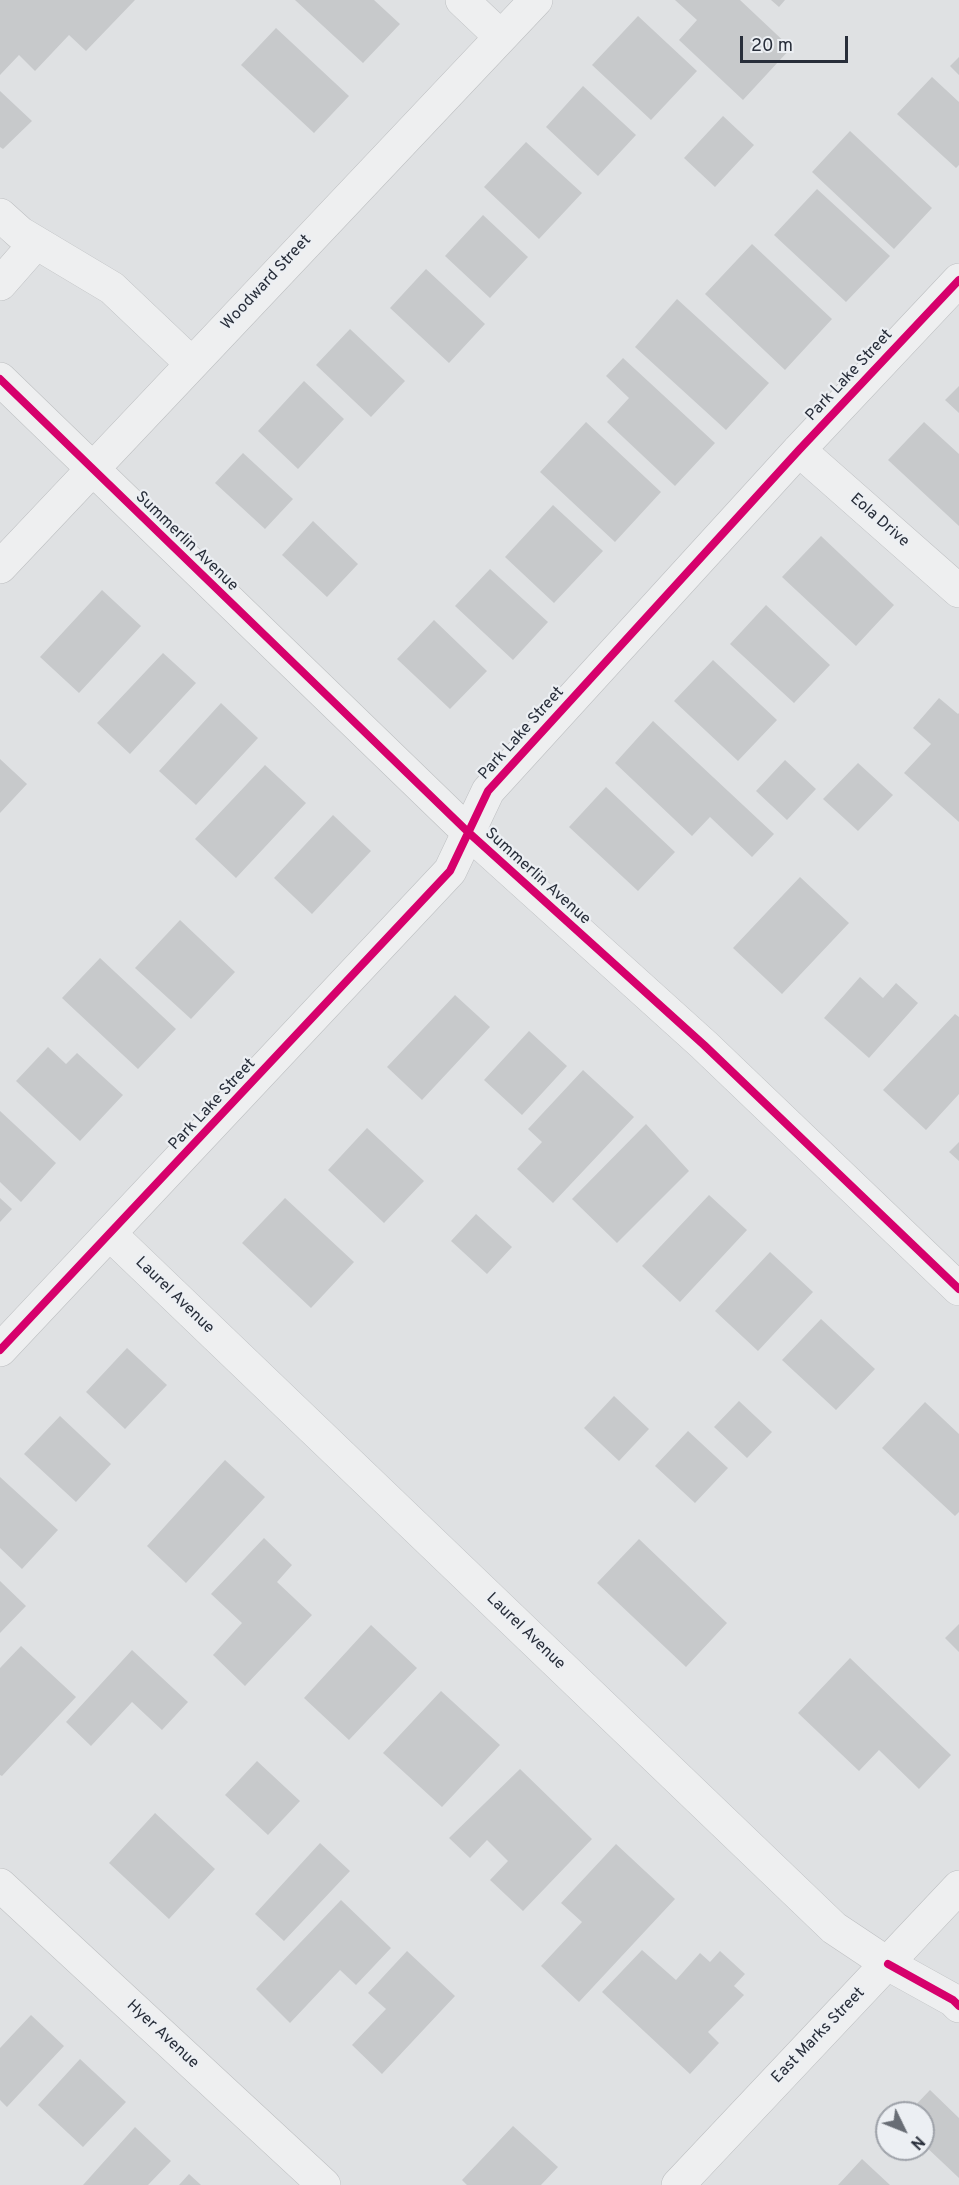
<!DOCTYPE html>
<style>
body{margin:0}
#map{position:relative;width:959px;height:2185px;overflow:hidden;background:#dfe1e3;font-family:Overpass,sans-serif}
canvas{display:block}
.north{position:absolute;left:875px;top:2101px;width:60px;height:60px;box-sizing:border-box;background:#eceff3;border:2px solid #9ea2a9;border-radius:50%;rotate:133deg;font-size:16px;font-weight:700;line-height:24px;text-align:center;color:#282e3a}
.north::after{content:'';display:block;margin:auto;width:21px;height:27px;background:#686d75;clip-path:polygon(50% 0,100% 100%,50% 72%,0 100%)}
.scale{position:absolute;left:740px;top:36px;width:108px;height:27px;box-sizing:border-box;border:3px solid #282e3a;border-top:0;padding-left:8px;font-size:18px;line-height:21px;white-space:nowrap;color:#282e3a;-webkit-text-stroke:4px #eceff3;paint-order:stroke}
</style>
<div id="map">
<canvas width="959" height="2185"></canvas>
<div class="north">N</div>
<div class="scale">20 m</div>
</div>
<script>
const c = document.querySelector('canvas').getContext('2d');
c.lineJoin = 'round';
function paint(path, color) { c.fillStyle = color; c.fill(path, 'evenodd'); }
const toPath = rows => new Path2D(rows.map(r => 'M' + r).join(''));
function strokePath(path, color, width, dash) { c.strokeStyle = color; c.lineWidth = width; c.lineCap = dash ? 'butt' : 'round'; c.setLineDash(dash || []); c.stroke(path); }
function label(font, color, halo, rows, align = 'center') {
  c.font = font + ' Overpass,sans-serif'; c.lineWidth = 4.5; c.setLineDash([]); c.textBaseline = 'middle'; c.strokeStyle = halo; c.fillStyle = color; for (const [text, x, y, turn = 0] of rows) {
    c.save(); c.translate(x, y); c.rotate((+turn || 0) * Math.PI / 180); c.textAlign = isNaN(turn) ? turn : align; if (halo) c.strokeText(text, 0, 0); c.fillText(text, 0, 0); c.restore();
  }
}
const building = toPath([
 [0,0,135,0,86,51,69,35,35,71,19,55,0,75],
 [295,0,374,0,400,24,363,63],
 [675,0,740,0,791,48,743,100,679,40,697,20],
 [771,0,785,0,779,7],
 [638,16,697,71,651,120,592,65],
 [276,28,349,96,314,133,241,65],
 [959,57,959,75,950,66],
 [932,77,959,102,959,165,956,168,897,114],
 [583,86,636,135,598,176,546,127],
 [0,91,32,121,3,149,0,147],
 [723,116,754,145,715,187,684,158],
 [850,131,932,208,894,249,812,172],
 [526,142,582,193,539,239,484,187],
 [817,189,890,256,846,302,774,235],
 [483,215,528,257,490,298,445,256],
 [752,244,832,319,785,370,705,294],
 [426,269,485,324,449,363,390,308],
 [677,299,769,383,726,430,635,347],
 [350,329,405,381,371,417,316,365],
 [623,358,715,443,675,486,607,422,629,398,606,376],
 [304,381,344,419,298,469,258,431],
 [959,386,959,413,945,400],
 [586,422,661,492,615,542,540,472],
 [924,422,959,454,959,526,888,460],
 [243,453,293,499,265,529,215,483],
 [553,505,603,551,554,603,505,557],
 [313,521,358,564,327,597,282,555],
 [821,536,894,605,856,646,782,577],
 [490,569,548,622,513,660,455,606],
 [102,590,141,626,79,693,40,657],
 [766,605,830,665,794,703,730,644],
 [434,620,487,671,450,709,397,659],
 [163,653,196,683,130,754,97,723],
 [713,660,777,720,738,761,674,701],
 [939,698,958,714,959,713,959,822,904,773,931,744,913,728],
 [221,703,258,738,196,805,159,771],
 [653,721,774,834,752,857,710,817,692,836,615,763],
 [0,759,27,784,0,813],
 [785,760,816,789,787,820,756,791],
 [858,763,893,795,858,831,823,799],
 [265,765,306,803,236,878,195,839],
 [606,787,675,852,638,891,569,827],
 [333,815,371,851,312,914,274,878],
 [800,877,849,923,782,994,733,948],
 [180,920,235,972,191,1019,135,968],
 [100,958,176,1029,138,1069,62,998],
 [860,977,883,998,896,983,918,1003,869,1058,824,1018],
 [455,995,490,1027,422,1100,387,1067],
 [955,1014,959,1017,959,1094,926,1130,883,1090],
 [529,1031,567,1066,522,1115,484,1080],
 [48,1047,66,1064,77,1053,123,1095,80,1141,16,1081],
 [583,1070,634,1117,553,1203,517,1169,542,1142,528,1129],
 [0,1111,56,1163,21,1202,0,1182],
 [646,1124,689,1171,617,1243,572,1199],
 [367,1128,424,1181,384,1223,328,1170],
 [959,1142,959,1161,949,1152],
 [709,1195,747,1230,680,1302,642,1266],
 [0,1198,12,1209,0,1222],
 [285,1198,354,1262,311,1308,242,1243],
 [476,1214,512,1247,487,1274,451,1241],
 [770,1252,813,1292,758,1351,715,1311],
 [821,1319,875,1369,836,1410,782,1360],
 [127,1348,167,1385,125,1429,86,1392],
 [614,1396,649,1429,619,1461,584,1428],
 [739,1401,772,1432,747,1458,714,1427],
 [925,1402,959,1434,959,1512,955,1516,882,1448],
 [60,1416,111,1464,76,1502,24,1454],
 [688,1431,728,1468,695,1503,655,1466],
 [225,1460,265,1497,186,1583,147,1546],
 [0,1477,58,1530,22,1569,0,1548],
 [264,1538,292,1565,277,1582,312,1615,245,1686,213,1655,242,1623,211,1594],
 [639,1539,727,1623,686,1667,597,1583],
 [0,1581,26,1606,0,1633],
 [959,1624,959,1652,945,1638],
 [371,1625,417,1668,349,1740,304,1698],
 [21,1646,76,1697,2,1776,0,1775,0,1668],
 [132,1650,188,1702,162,1730,132,1702,91,1746,66,1722],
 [850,1658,951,1755,919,1789,879,1750,859,1771,798,1713],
 [441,1691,500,1745,442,1807,383,1753],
 [257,1761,300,1801,268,1835,225,1795],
 [520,1769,592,1839,523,1911,490,1880,508,1861,487,1840,470,1858,449,1838],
 [155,1813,215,1869,169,1919,109,1863],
 [320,1843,350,1871,284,1941,255,1914],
 [616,1844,675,1899,579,2002,541,1966,582,1922,561,1903],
 [341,1900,391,1948,356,1985,340,1970,290,2023,256,1989],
 [642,1950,676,1980,700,1953,710,1962,720,1951,745,1974,734,1986,744,1995,708,2032,719,2043,690,2074,602,1992],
 [407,1951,455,1996,382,2074,352,2045,386,2009,368,1993],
 [31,2015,64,2046,7,2107,0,2100,0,2048],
 [80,2059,126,2102,83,2147,38,2105],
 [930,2090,959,2118,959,2178,923,2144,923,2113,908,2113],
 [513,2126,558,2167,541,2185,467,2185,462,2180],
 [135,2127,171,2161,148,2185,83,2185],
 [862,2159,890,2185,838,2185],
 [189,2174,201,2185,179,2185]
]);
const minor = toPath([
 [462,0,501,37],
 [0,215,20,233,112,288,191,363],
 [0,284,36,243],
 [0,379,468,832,704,1045,959,1289],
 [799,450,959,591],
 [0,567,536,0],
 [110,1234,834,1928,888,1964,953,2000,959,2006],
 [0,1350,450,871,488,791,799,450,959,280],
 [0,1885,324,2185],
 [678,2185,959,1887]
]);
const cycleway = toPath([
 [0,379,468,832,704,1045,959,1289],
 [0,1350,450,871,488,791,799,450,959,280],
 [888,1964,953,2000,959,2006]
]);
const streetNames = [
 ["Woodward Street",267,283,-47],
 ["Park Lake Street",850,376,-47],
 ["Eola Drive",879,521,41],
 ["Summerlin Avenue",186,542,44],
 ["Park Lake Street",522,734,-48],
 ["Summerlin Avenue",537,877,42],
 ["Park Lake Street",213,1105,-47],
 ["Laurel Avenue",174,1296,44],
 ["Laurel Avenue",525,1632,44],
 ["Hyer Avenue",162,2035,43],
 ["East Marks Street",819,2036,-46]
];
paint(building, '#c7c9cb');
strokePath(minor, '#bdbfc1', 34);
strokePath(minor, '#eeeff0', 33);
strokePath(cycleway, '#d6006c', 8);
label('16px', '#282e3a', '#eceff3', streetNames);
</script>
